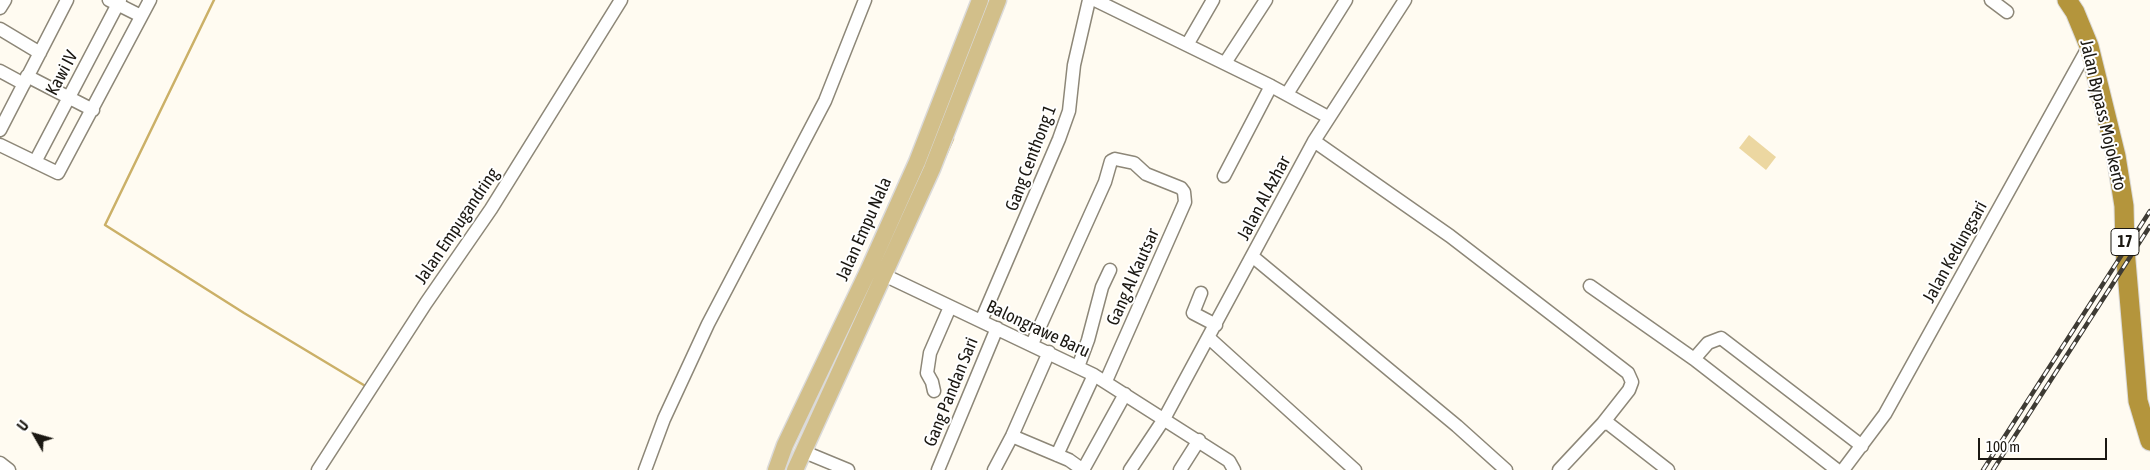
<!DOCTYPE html>
<style>
body{margin:0}
#map{position:relative;width:2150px;height:470px;overflow:hidden;background:#fffbf1;font-family:"Asap Condensed",sans-serif}
canvas{display:block}
.north{position:absolute;left:10px;top:410px;width:50px;height:50px;-webkit-text-stroke:4px #fff;paint-order:stroke;rotate:308deg;font-size:14px;font-weight:700;line-height:20px;text-align:center;color:#1b1812}
.north::after{content:'';display:block;margin:auto;width:18px;height:22px;background:#1b1812;clip-path:polygon(50% 0,100% 100%,50% 72%,0 100%)}
.scale{position:absolute;left:1978px;top:438px;width:129px;height:22px;box-sizing:border-box;border:2px solid #1b1812;border-top:0;padding-left:6px;font-size:15px;line-height:18px;white-space:nowrap;color:#1b1812;-webkit-text-stroke:4px #fff;paint-order:stroke}
</style>
<div id="map">
<canvas width="2150" height="470"></canvas>
<div class="north">U</div>
<div class="scale">100 m</div>
</div>
<script>
const c = document.querySelector('canvas').getContext('2d');
c.lineJoin = 'round';
function paint(path, color) { c.fillStyle = color; c.fill(path, 'evenodd'); }
const toPath = rows => new Path2D(rows.map(r => 'M' + r).join(''));
function strokePath(path, color, width, dash) { c.strokeStyle = color; c.lineWidth = width; c.lineCap = dash ? 'butt' : 'round'; c.setLineDash(dash || []); c.stroke(path); }
function label(font, color, halo, rows, align = 'center') {
  c.font = font + ' "Asap Condensed",sans-serif'; c.lineWidth = 4; c.setLineDash([]); c.textBaseline = 'middle'; c.strokeStyle = halo; c.fillStyle = color; for (const [text, x, y, turn = 0] of rows) {
    c.save(); c.translate(x, y); c.rotate((+turn || 0) * Math.PI / 180); c.textAlign = isNaN(turn) ? turn : align; if (halo) c.strokeText(text, 0, 0); c.fillText(text, 0, 0); c.restore();
  }
}
const green = toPath([
 [1749,135,1776,157,1766,170,1739,148]
]);
const stream = toPath([
 [214,0,105,225,244,313,367,387],
 [945,157,953,139]
]);
const minor = toPath([
 [109,0,141,16],
 [1095,0,1271,86,1328,117],
 [1991,0,2007,12],
 [0,8,5,0],
 [0,29,40,53],
 [1187,45,1213,0],
 [1225,63,1266,0],
 [0,71,24,84],
 [27,76,93,110],
 [1287,94,1346,0],
 [0,130,67,0],
 [1314,141,1450,236,1628,373,1632,382,1629,390,1603,423],
 [0,145,58,173,150,0],
 [35,162,120,0],
 [1224,176,1271,86],
 [1252,256,1457,426,1506,470],
 [884,275,1094,375,1229,461,1234,470],
 [1590,286,1694,359],
 [1201,293,1193,313,1216,325],
 [981,321,1059,139,1069,111,1074,65,1089,0],
 [1209,338,1355,470],
 [1032,344,1105,182,1111,161,1115,159,1134,163,1146,174,1181,188,1184,192,1185,202,1106,381],
 [1078,367,1088,340,1102,287,1110,270],
 [934,391,932,382,927,373,930,353,950,307],
 [1012,436,1069,460,1083,470],
 [802,451,848,470],
 [1057,455,1094,375],
 [0,463,9,470],
 [318,470,426,303,491,209,621,0],
 [645,470,664,419,708,324,825,101,865,0],
 [938,470,997,328],
 [994,470,1012,436,1049,352],
 [1083,470,1125,394],
 [1130,470,1164,419,1314,141,1405,0],
 [1180,470,1199,440],
 [1559,470,1603,423,1609,424,1668,470],
 [1837,470,1694,359,1708,343,1721,338,1862,446],
 [1843,470,1885,414,2089,46]
]);
const major = toPath([
 [776,470,785,445,869,269,917,162,980,0],
 [795,470,932,169,998,0]
]);
const highway = toPath([
 [2067,0,2075,12,2089,46,2116,156,2124,206,2125,249,2138,401,2150,441]
]);
const rail = toPath([
 [1983,470,2150,211],
 [1993,470,2150,226]
]);
const shields = [
 [2125,242,28]
];
const shieldNames = [
 ["17",2125,242]
];
const streetNames = [
 ["Kawi IV",62,73,-62],
 ["Jalan Bypass Mojokerto",2103,115,77],
 ["Gang Centhong 1",1031,158,-69],
 ["Jalan Al Azhar",1264,198,-62],
 ["Jalan Empugandring",457,226,-56],
 ["Jalan Empu Nala",864,229,-66],
 ["Jalan Kedungsari",1955,252,-61],
 ["Gang Al Kautsar",1133,277,-66],
 ["Balongrawe Baru",1038,329,25],
 ["Gang Pandan Sari",951,392,-68]
];
paint(green, '#ecd7a1');
strokePath(stream, '#cbb067', 2.5);
strokePath(minor, '#8d8778', 15);
strokePath(major, '#dbdad9', 19);
strokePath(highway, '#dbdad9', 21);
strokePath(minor, '#fff', 12);
strokePath(major, '#d2bf8a', 16);
strokePath(highway, '#b4953c', 19);
strokePath(rail, '#3e3b34', 4.5);
strokePath(rail, '#fff', 2.5, [8]);
for (const [x, y, w] of shields) { const box = new Path2D(); box.roundRect(x - w / 2, y - 13.5, w, 27, 4); c.fillStyle = '#fff'; c.fill(box); strokePath(box, '#1b1812', 1); }
label('bold 16px', '#1b1812', null, shieldNames);
label('18px', '#1b1812', '#fff', streetNames);
</script>
